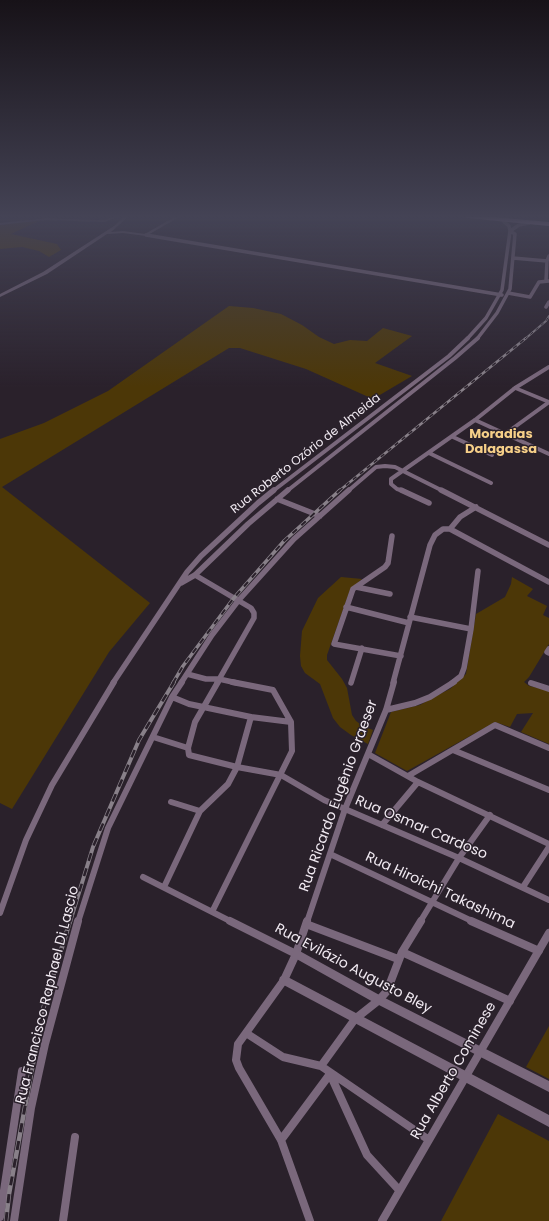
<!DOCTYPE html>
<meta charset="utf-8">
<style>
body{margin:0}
canvas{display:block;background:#2a212b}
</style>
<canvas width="549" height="1221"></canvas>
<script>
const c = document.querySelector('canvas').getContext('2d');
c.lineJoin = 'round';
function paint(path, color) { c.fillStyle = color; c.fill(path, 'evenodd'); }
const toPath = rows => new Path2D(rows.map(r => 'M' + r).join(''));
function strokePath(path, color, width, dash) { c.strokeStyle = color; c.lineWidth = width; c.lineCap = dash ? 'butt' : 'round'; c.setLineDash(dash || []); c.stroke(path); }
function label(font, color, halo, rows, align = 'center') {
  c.font = font + ' Poppins,sans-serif'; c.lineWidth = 3; c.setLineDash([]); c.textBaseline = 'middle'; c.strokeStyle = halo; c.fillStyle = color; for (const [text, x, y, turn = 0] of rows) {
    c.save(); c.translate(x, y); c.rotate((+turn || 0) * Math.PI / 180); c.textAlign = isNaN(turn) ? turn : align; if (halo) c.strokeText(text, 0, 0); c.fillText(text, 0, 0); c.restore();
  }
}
const green = toPath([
 [41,220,11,234,57,244,61,250,49,257,39,251,22,247,0,249,0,225],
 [229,306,253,308,281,314,302,325,319,337,334,344,350,340,367,341,383,328,412,336,375,363,412,376,373,399,306,369,240,348,229,348,2,487,150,603,109,652,12,809,0,803,0,439,44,423,108,391],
 [341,577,362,579,350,590,327,655,327,660,342,679,347,688,352,715,356,721,363,726,373,730,368,744,351,735,340,727,333,718,320,684,305,673,301,666,300,656,302,631,318,598],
 [512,577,533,589,527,596,547,606,543,615,549,618,549,644,529,677,524,682,529,686,549,690,549,744,521,732,533,713,517,714,510,727,495,722,407,771,375,753,391,712,420,705,434,697,450,689,466,674,476,614,505,597,511,584],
 [549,1026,549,1079,526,1067],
 [498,1114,549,1141,549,1221,441,1221]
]);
const minorFar4 = toPath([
 [510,231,519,225,529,223],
 [146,235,502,295],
 [513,258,547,261],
 [546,281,547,261,549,256],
 [508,293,530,297,539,282,549,281],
 [546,307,549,302],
 [467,339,486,318,502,290,510,231,509,226,503,221],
 [477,339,497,313,510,289,515,234,510,231]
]);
const minorFar3 = toPath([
 [475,420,549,454],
 [505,434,549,402],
 [453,437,492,455],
 [429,453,491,483],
 [273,491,449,356,468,338],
 [287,491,455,358,478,338],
 [348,491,376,467,385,466,395,467,443,491],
 [404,491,397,489,391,484,391,479,475,420,515,388,549,367]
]);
const minorFar2 = toPath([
 [401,490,429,503],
 [441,490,549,545],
 [277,499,320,516],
 [450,529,549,582],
 [450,529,460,517,476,507],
 [392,536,388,563,385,567,353,589,334,644,401,656],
 [195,575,251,608,254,613,254,618,217,683],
 [181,583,195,575,248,524,288,490],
 [356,587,390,594],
 [346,607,409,623],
 [410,617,471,629],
 [549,649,547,652,549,653],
 [187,674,206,679,219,679,237,683],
 [113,683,187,572,201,556,258,503,274,490],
 [181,683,212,635,238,601,294,539,349,490],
 [351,683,362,648],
 [393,683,430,545,435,535,443,529,450,529],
 [452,683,461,676,464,668,471,629,478,571]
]);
const minorFar1 = toPath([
 [218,682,195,722,188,748,189,755,237,767,281,775,324,800,459,858,549,900],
 [531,683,549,689],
 [172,697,189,704,251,717,291,722],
 [386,710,415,703,430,697,454,682],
 [153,737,188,748],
 [453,750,549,790],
 [368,754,418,782,549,844],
 [408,776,495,725,549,748],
 [171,802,200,811],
 [382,825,418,782],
 [330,854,474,922],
 [143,877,232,922],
 [164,887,200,811,228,784,237,767,251,717],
 [523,887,549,847],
 [212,912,292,751,291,722,273,690,232,682],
 [0,913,26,840,52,785,114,682],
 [78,922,108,828,172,697,182,682],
 [307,922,345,809,386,710,394,682],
 [420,922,459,858,490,815]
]);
const minor = toPath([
 [230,921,296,954],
 [307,921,296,954,284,980,238,1044,236,1060,239,1068,281,1140,310,1221],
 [471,921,539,951],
 [306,924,398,959],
 [402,952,510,1001],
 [246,1033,283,1057,321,1066,429,1140],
 [321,1066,355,1019,379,1000,387,991,402,952,421,921],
 [281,1140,330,1074,367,1155,399,1190],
 [0,1217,22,1071],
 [14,1221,31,1108,45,1044,78,921],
 [63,1221,75,1137],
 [382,1221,549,933]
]);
const tertiary = toPath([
 [116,216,122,216,104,222,46,220,0,225,0,223,46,218,104,220,116,216],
 [125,216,129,216,111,232,123,231,145,234,176,216,181,216,146,236,123,233,107,234,47,274,0,297,0,294,43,272,114,226,125,216],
 [515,386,549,400,549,404,513,389,512,388,515,386],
 [296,949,383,997,549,1081,549,1092,375,1003,293,957,291,954,293,951,296,949],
 [284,975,549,1115,549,1127,280,983,279,980,280,977,284,975]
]);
const motorway = toPath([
 [464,216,485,216,549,222,549,226,467,218,464,216]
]);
const railFar4 = toPath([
 [525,339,546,321,549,316]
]);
const railFar3 = toPath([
 [339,491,526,338]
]);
const railFar2 = toPath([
 [173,683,183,666,233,599,284,541,340,490]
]);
const railFar1 = toPath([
 [70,922,93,847,139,740,174,682]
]);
const rail = toPath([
 [6,1221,9,1194,43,1009,70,921]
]);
const streetNames = [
 ["Rua Roberto Ozório de Almeida",306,454,-38]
];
const neighbourhoodNames = [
 ["Moradias",501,435],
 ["Dalagassa",501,450]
];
const nearStreetnames = [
 ["Rua Ricardo Eugênio Graeser",339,796,-70],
 ["Rua Osmar Cardoso",421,828,23],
 ["Rua Hiroichi Takashima",440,891,25],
 ["Rua Evilázio Augusto Bley",353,969,28],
 ["Rua Francisco Raphael Di Lascio",48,995,-76],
 ["Rua Alberto Cominese",454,1071,-60]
];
paint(green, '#4c3707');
strokePath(minorFar4, '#7a687c', 3.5);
strokePath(minorFar3, '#7a687c', 4);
strokePath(minorFar2, '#7a687c', 5.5);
strokePath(minorFar1, '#7a687c', 6);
strokePath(minor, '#7a687c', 8);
paint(tertiary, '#7a687c');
paint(motorway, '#f3c7fa');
strokePath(railFar4, '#888089', 2);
strokePath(railFar3, '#888089', 2.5);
strokePath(railFar2, '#888089', 3.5);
strokePath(railFar1, '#888089', 4);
strokePath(rail, '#888089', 4.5);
strokePath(railFar4, '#2a212b', 1, [3.5]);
strokePath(railFar3, '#2a212b', 1.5, [4.5]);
strokePath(railFar2, '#2a212b', 2, [6]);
strokePath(railFar1, '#2a212b', 2.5, [8]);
strokePath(rail, '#2a212b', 3, [9]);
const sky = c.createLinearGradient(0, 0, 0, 387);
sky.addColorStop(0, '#171218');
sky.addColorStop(0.56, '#444355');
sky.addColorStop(1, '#44435500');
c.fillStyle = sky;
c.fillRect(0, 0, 549, 387);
label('12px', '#f1eaf2', '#2a212b', streetNames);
label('bold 13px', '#f6cf88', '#2a212b', neighbourhoodNames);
label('14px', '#f1eaf2', '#2a212b', nearStreetnames);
</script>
